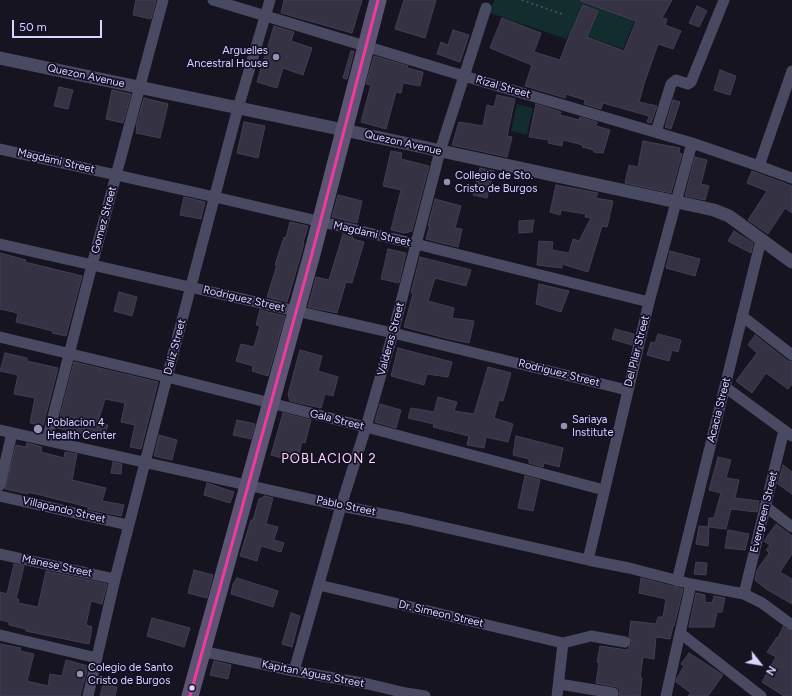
<!DOCTYPE html>
<style>
body{margin:0}
#map{position:relative;width:792px;height:696px;overflow:hidden;background:#161421;font-family:Figtree,sans-serif}
canvas{display:block}
.north{position:absolute;left:740px;top:644px;width:40px;height:40px;-webkit-text-stroke:3px #130f26;paint-order:stroke;rotate:121deg;font-size:11px;font-weight:700;line-height:16px;text-align:center;color:#d9d4ff}
.north::after{content:'';display:block;margin:auto;width:14px;height:18px;background:#d9d4ff;clip-path:polygon(50% 0,100% 100%,50% 72%,0 100%)}
.scale{position:absolute;left:12px;top:20px;width:90px;height:18px;box-sizing:border-box;border:2px solid #d9d4ff;border-top:0;padding-left:5px;font-size:12px;line-height:14px;white-space:nowrap;color:#d9d4ff;-webkit-text-stroke:3px #130f26;paint-order:stroke}
</style>
<div id="map">
<canvas width="792" height="696"></canvas>
<div class="north">N</div>
<div class="scale">50 m</div>
</div>
<script>
const c = document.querySelector('canvas').getContext('2d');
c.lineJoin = 'round';
function paint(path, color) { c.fillStyle = color; c.fill(path, 'evenodd'); }
const toPath = rows => new Path2D(rows.map(r => 'M' + r).join(''));
function strokePath(path, color, width, dash) { c.strokeStyle = color; c.lineWidth = width; c.lineCap = dash ? 'butt' : 'round'; c.setLineDash(dash || []); c.stroke(path); }
function label(font, color, halo, rows, align = 'center') {
  c.font = font + ' Figtree,sans-serif'; c.lineWidth = 3.5; c.setLineDash([]); c.textBaseline = 'middle'; c.strokeStyle = halo; c.fillStyle = color; for (const [text, x, y, turn = 0] of rows) {
    c.save(); c.translate(x, y); c.rotate((+turn || 0) * Math.PI / 180); c.textAlign = isNaN(turn) ? turn : align; if (halo) c.strokeText(text, 0, 0); c.fillText(text, 0, 0); c.restore();
  }
}
const green = toPath([
 [494,0,628,0,641,5,623,49,571,30,566,39,490,13],
 [517,104,533,108,527,135,511,131]
]);
const building = toPath([
 [136,0,156,0,151,19,133,15,136,0],
 [284,0,362,0,352,33,281,13,284,0],
 [404,0,436,0,425,38,395,29,404,0],
 [581,0,672,0,662,18,667,19,665,25,681,31,673,49,658,44,645,81,639,102,657,106,651,123,647,122,649,116,603,103,601,109,584,104,585,100,566,94,565,98,525,86,532,65,490,48,502,18,541,33,534,52,560,60,571,31,572,31,583,5,598,11,587,37,624,51,636,21,581,1,581,0],
 [697,6,707,11,699,27,689,23,697,6],
 [274,26,294,32,291,41,312,48,303,75,283,68,277,88,257,82,274,26],
 [453,30,469,35,460,62,437,54,441,42,448,45,453,30],
 [351,51,354,51,347,79,343,78,351,51],
 [374,56,408,66,407,68,423,72,420,86,403,83,401,93,396,92,386,129,361,122,371,85,366,84,374,56],
 [720,70,736,76,730,95,714,90,720,70],
 [59,87,73,90,68,109,54,106,59,87],
 [112,90,131,94,123,123,106,119,112,90],
 [497,95,515,99,507,136,512,137,507,157,452,145,459,122,483,126,487,105,494,107,497,95],
 [144,98,168,104,160,138,136,133,137,126,136,126,144,98],
 [673,100,680,102,671,129,665,127,673,100],
 [536,104,561,112,560,115,579,120,580,117,597,122,596,126,610,130,603,153,594,152,594,150,582,147,583,145,563,140,562,146,548,143,549,140,529,137,536,104],
 [244,122,265,126,258,158,237,153,244,122],
 [643,141,680,148,679,153,682,154,671,193,625,183,629,165,638,167,643,141],
 [391,151,402,153,401,159,429,166,412,231,405,233,391,230,401,190,383,186,391,151],
 [695,157,707,160,701,184,709,186,705,200,685,196,695,157],
 [480,168,494,171,487,198,473,195,480,168],
 [752,171,792,186,792,213,785,208,768,234,748,220,767,191,747,183,752,171],
 [556,185,598,193,596,198,613,201,607,227,602,226,588,272,562,264,562,268,537,265,539,241,553,242,552,250,569,253,573,239,579,241,591,218,585,217,586,214,561,210,560,215,550,212,556,185],
 [338,195,362,201,357,223,332,217,338,195],
 [184,197,205,202,201,219,180,215,184,197],
 [435,199,461,206,455,228,462,229,458,247,426,239,430,225,428,226,435,199],
 [534,220,532,232,519,233,519,221,534,220],
 [290,222,308,226,303,243,304,243,302,251,287,302,267,297,277,265,275,265,284,237,286,238,290,222],
 [734,231,753,243,751,253,728,241,734,231],
 [343,234,353,237,353,239,364,242,352,283,346,282,337,313,308,307,316,277,329,280,343,234],
 [388,249,406,253,399,283,381,279,388,249],
 [670,251,700,259,695,276,666,268,670,251],
 [0,253,26,260,25,262,82,276,66,336,52,333,53,331,16,322,18,313,0,309,0,253],
 [420,257,471,270,466,286,435,278,428,301,454,308,452,318,474,321,469,343,449,339,404,327,413,294,411,293,420,257],
 [539,284,569,291,561,312,536,304,539,284],
 [119,292,137,297,132,316,114,311,119,292],
 [260,310,285,316,268,376,252,371,253,366,236,361,241,344,254,347,260,326,256,325,260,310],
 [615,329,634,334,632,345,612,339,615,329],
 [658,334,681,340,678,352,672,350,669,361,647,355,651,342,655,343,658,334],
 [755,335,788,361,792,362,792,384,788,389,766,373,752,393,736,381,757,353,748,345,755,335],
 [398,348,452,362,448,377,427,374,424,385,391,376,398,348],
 [300,350,322,356,318,371,338,377,333,396,325,394,321,408,290,401,288,394,300,350],
 [5,353,27,358,27,361,58,368,43,426,30,423,35,398,14,394,18,375,0,371,5,353],
 [74,362,158,382,141,449,130,447,135,425,121,422,125,403,105,399,98,422,108,425,104,437,95,434,95,436,57,428,74,362],
 [488,367,511,373,503,401,499,400,494,418,513,424,508,442,486,437,484,448,467,445,469,436,433,427,434,424,408,418,411,408,434,412,438,397,457,402,454,411,474,414,488,367],
 [380,404,401,410,396,428,375,422,380,404],
 [283,413,311,420,305,443,302,442,297,462,271,455,283,413],
 [237,420,255,424,251,439,233,435,237,420],
 [159,435,177,440,172,460,154,456,159,435],
 [516,436,563,448,559,467,544,463,543,467,529,463,529,459,513,455,516,436],
 [27,443,42,447,41,452,64,458,65,452,77,454,72,480,106,488,102,501,124,505,121,516,88,509,88,507,28,492,28,494,5,489,16,445,26,447,27,443],
 [718,457,731,460,726,478,739,480,735,498,759,501,757,512,731,509,726,529,709,527,708,546,696,544,699,526,708,527,709,518,714,518,721,493,709,490,718,457],
 [113,462,122,464,121,474,111,473,113,462],
 [783,465,792,472,792,494,778,484,783,465],
 [525,476,540,480,533,511,518,508,525,476],
 [207,483,234,492,230,503,204,495,207,483],
 [265,496,273,498,266,524,278,527,274,540,284,543,281,552,261,546,257,561,240,556,251,520,253,520,259,499,265,496],
 [776,524,792,536,792,554,780,572,792,579,792,604,766,589,755,580,757,570,769,553,766,550,770,545,764,541,776,524],
 [728,530,749,534,745,550,725,548,728,530],
 [696,562,707,563,706,575,694,574,696,562],
 [14,564,24,566,16,599,19,599,18,603,38,607,46,571,107,584,102,604,91,601,86,625,92,627,89,644,26,631,26,629,9,625,9,622,0,620,0,592,7,594,14,564],
 [194,570,213,575,207,598,188,593,194,570],
 [237,578,278,591,273,607,231,594,233,584,237,578],
 [641,578,683,589,674,626,673,626,670,639,656,637,654,659,643,657,640,678,642,678,640,696,619,696,620,691,617,687,596,683,599,663,597,662,600,646,627,650,632,643,629,636,631,621,656,624,658,617,663,617,666,599,639,593,641,578],
 [696,593,705,595,705,602,712,603,714,596,725,598,722,612,717,612,714,627,689,627,696,593],
 [291,613,300,616,292,647,282,644,291,613],
 [152,618,190,628,184,647,147,636,152,618],
 [783,627,792,632,792,696,784,696,762,682,776,657,767,652,777,637,778,638,783,627],
 [1,644,21,648,20,651,34,654,27,681,48,686,50,674,62,676,66,660,88,666,80,696,0,696,0,650,1,644],
 [689,653,723,675,708,696,688,696,691,693,676,682,677,678,684,666,681,664,689,653],
 [214,661,231,665,228,679,210,675,214,661],
 [103,684,117,687,115,696,100,696,103,684]
]);
const path = toPath([
 [522,0,562,14]
]);
const minor = toPath([
 [213,0,464,76,692,143,759,166,792,178],
 [656,132,671,84,676,80,688,84,691,82,724,0],
 [0,149,215,197,416,244,649,302],
 [759,166,792,71],
 [0,244,393,333,627,390],
 [742,316,792,355],
 [0,337,167,377,366,427,604,490],
 [725,387,792,436],
 [0,430,341,506,403,518,588,560,629,568,691,584,744,594,762,603,792,625],
 [47,440,92,265,163,0],
 [0,485,12,433],
 [0,496,128,525],
 [765,506,792,527],
 [0,554,115,579],
 [588,560,649,302,692,143],
 [677,581,761,240],
 [319,585,563,643,557,696],
 [744,594,784,430],
 [680,633,761,696],
 [0,635,97,658],
 [563,643,591,636,625,642],
 [201,651,294,671,368,684,406,693,425,696],
 [294,671,341,506,366,427,393,333,440,151,486,8],
 [559,684,613,693],
 [88,696,115,579,167,377,238,108,270,0],
 [666,696,691,584]
]);
const tertiary = toPath([
 [0,58,344,130,714,210,729,216,792,262]
]);
const primary = toPath([
 [190,696,312,254,378,0]
]);
const bus1 = toPath([
 [190,696,312,254,378,0]
]);
const markers = [
 [276,57,4,"#9591b1"],
 [447,182,4,"#9591b1"],
 [564,426,4,"#9591b1"],
 [38,429,5,"#9591b1"],
 [80,674,4,"#9591b1"],
 [192,688,3.5,"#d9d4ff"]
];
const poiNames = [
 ["Arguelles",268,51,"right"],
 ["Ancestral House",268,64,"right"],
 ["Collegio de Sto.",455,176],
 ["Cristo de Burgos",455,189],
 ["Sariaya",572,420],
 ["Institute",572,433],
 ["Poblacion 4",47,423],
 ["Health Center",47,436],
 ["Colegio de Santo",88,668],
 ["Cristo de Burgos",88,681]
];
const streetNames = [
 ["Quezon Avenue",86,76,12],
 ["Rizal Street",503,87,16],
 ["Quezon Avenue",403,143,13],
 ["Magdami Street",56,161,13],
 ["Gomez Street",104,220,-75],
 ["Magdami Street",372,234,13],
 ["Rodriguez Street",244,299,13],
 ["Valderas Street",391,339,-75],
 ["Daliz Street",175,347,-75],
 ["Del Pilar Street",637,351,-76],
 ["Rodriguez Street",559,373,14],
 ["Acacia Street",719,410,-76],
 ["Gala Street",337,420,14],
 ["Pablo Street",346,506,12],
 ["Villapando Street",64,510,13],
 ["Evergreen Street",764,512,-76],
 ["Manese Street",57,566,12],
 ["Dr. Simeon Street",441,614,13],
 ["Kapitan Aguas Street",313,674,11]
];
const quarterNames = [
 ["POBLACION 2",329,459]
];
paint(green, '#132c2d');
paint(building, '#343243');
strokePath(building, '#433f54', 1);
strokePath(path, '#44505f', 2, [2, 3]);
strokePath(minor, '#4a4962', 11);
strokePath(tertiary, '#4a4962', 13);
strokePath(primary, '#5e5373', 17);
strokePath(bus1, '#f13a9d', 3);
for (const [x, y, r, color] of markers) { const dot = new Path2D(); dot.arc(x, y, r, 0, 2 * Math.PI); c.fillStyle = color; c.fill(dot); strokePath(dot, '#130f26', 1.5); }
label('11px', '#d9d4ff', '#130f26', poiNames, 'left');
label('11px', '#d9d4ff', '#130f26', streetNames);
c.letterSpacing = '1px';
label('13px', '#ffd6f0', '#130f26', quarterNames);
c.letterSpacing = '0px';
</script>
